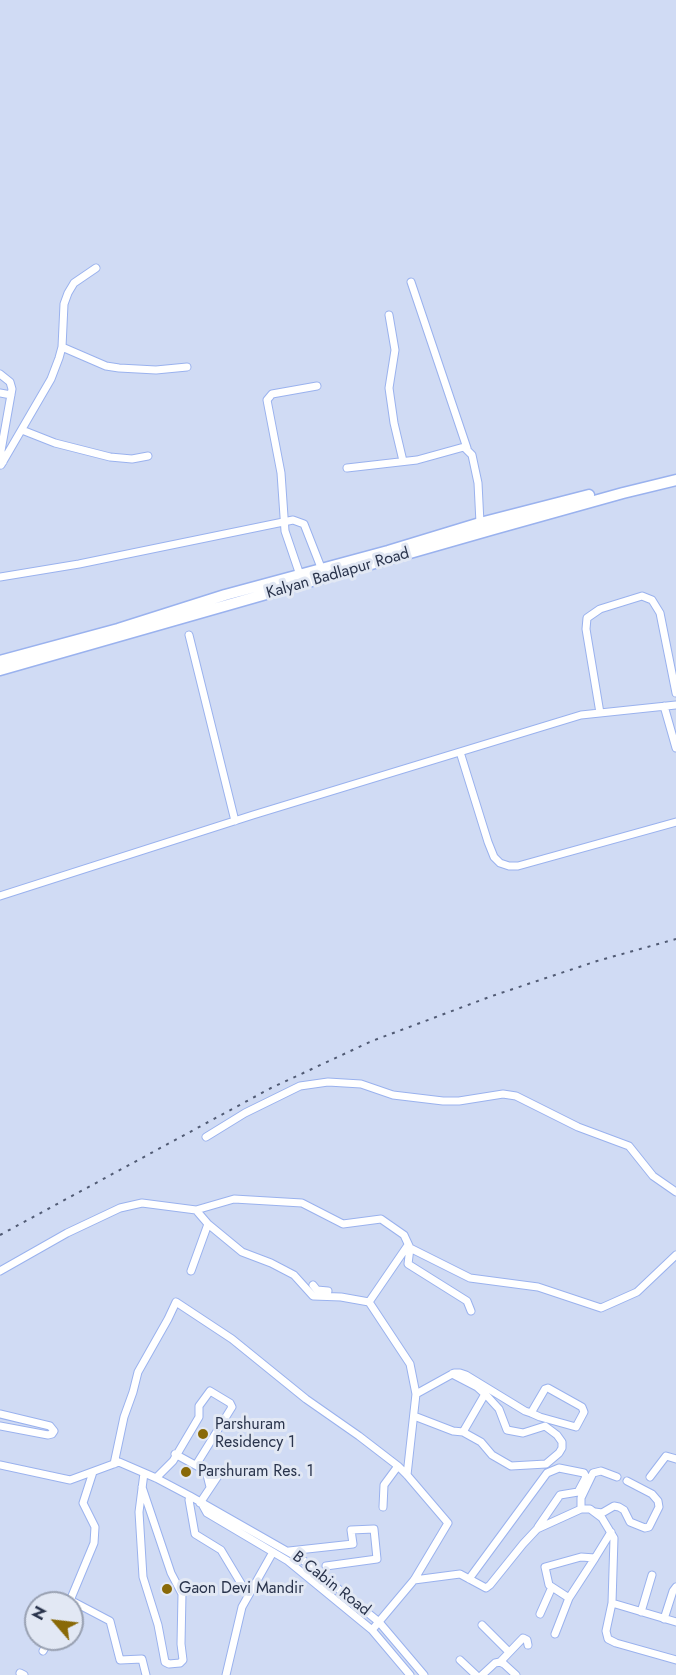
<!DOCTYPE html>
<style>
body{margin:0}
#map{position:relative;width:676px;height:1675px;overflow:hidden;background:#d0dbf4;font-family:Jost,sans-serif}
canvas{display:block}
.north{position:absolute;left:24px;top:1591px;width:60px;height:60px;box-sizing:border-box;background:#e2e8f4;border:2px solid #98a0b1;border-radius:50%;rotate:298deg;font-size:16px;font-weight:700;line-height:24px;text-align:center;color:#2a344c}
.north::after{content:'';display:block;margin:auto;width:21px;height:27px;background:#896907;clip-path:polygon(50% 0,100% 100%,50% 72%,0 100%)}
</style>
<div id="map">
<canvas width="676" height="1675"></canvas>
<div class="north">N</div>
</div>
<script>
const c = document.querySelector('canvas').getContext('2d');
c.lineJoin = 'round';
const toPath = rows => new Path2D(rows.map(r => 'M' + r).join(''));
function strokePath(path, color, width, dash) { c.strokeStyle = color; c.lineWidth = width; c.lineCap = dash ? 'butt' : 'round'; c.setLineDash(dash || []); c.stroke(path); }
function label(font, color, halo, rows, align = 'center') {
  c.font = font + ' Jost,sans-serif'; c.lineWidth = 6; c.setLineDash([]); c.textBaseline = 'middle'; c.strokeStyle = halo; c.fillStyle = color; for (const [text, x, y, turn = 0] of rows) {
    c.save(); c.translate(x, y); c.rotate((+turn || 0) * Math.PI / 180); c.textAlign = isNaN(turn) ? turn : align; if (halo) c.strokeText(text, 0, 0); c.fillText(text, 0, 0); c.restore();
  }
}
const minor = toPath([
 [411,282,467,448],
 [389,315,395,350,389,388,394,423,403,461],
 [62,347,106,366,119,368,156,370,187,367],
 [0,374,10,382,12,389,1,451,3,462],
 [0,393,11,395],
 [22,430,55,443,110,457,132,459,148,456],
 [1,465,51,379,59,358,62,347,64,304,68,293,74,283,96,268],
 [347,468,417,460,464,447,472,455,478,483,480,523],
 [300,575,285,531,281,473,267,400,272,394,317,386],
 [0,577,79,564,293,520,304,524,322,570],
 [189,635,235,821],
 [664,706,676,748],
 [600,713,586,629,587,618,600,609,642,596,652,600,660,613,676,693],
 [460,752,488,842,494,857,500,863,509,866,518,866,676,822],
 [0,896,253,815,581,715,676,705],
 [206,1137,245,1113,300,1086,328,1082,361,1084,393,1095,443,1101,459,1101,503,1094,516,1096,578,1127,629,1146,653,1176,676,1192],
 [196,1210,234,1199,302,1203,343,1224,381,1219,404,1235,410,1248,408,1264,467,1301,471,1311],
 [208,1224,242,1252,271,1263,294,1275,313,1296,341,1297,369,1302],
 [410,1248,470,1278,538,1287,601,1308,637,1292,676,1255],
 [0,1271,67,1233,120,1208,142,1203,196,1210,208,1224,191,1271],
 [313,1285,317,1290,328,1291],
 [416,1394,454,1373,460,1373,466,1375,525,1411,531,1413,540,1417,576,1427,584,1412,582,1407,548,1388,545,1389,531,1413],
 [0,1414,50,1426,54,1431,52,1434,48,1435,0,1426],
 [414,1416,453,1431,463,1432,481,1442,492,1455,511,1466,546,1464,559,1453,562,1448,562,1442,557,1435,545,1426,523,1433,507,1430,499,1409,488,1397,477,1387,452,1374],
 [463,1432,485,1394],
 [175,1454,206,1471,210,1487],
 [114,1464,124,1417,133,1392,138,1372,168,1319,176,1302,232,1339,306,1399,359,1436,398,1466,407,1475,448,1523,414,1580,372,1630],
 [0,1465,70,1480,119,1462,156,1478,190,1496,189,1500,195,1534,221,1550,242,1585],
 [407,1475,416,1394,410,1364,369,1302,408,1245],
 [650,1477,666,1456,676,1459],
 [156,1478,173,1461,199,1417,199,1406,210,1391,230,1403,232,1407,196,1465],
 [142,1487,171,1573,182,1594,181,1644,183,1660,180,1663,169,1664,165,1662,158,1625,143,1577,139,1512,144,1473],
 [190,1496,304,1561,379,1622,424,1675],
 [200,1503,222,1470],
 [202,1504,207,1513,288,1561,372,1630,410,1675],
 [383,1507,384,1485,398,1466],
 [581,1509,581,1498,593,1473,601,1471,617,1477],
 [595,1512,602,1513,614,1506,619,1507,624,1510,630,1522,645,1528,649,1527,659,1507,658,1501,652,1494,627,1481],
 [289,1551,353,1544,351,1530,374,1529,377,1559,326,1566],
 [469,1579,547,1473,559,1468,584,1473,586,1477,578,1492,560,1495,538,1527],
 [414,1580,460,1574,486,1588,490,1585,523,1544,537,1529,581,1509,590,1509,602,1518,614,1538,612,1603,606,1631,608,1639,616,1643,676,1660],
 [569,1598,595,1558],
 [70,1600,110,1621,120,1660,142,1659,146,1675],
 [69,1603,94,1543,95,1527,83,1503,93,1472],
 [612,1603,676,1622],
 [641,1612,652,1575],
 [540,1614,552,1587],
 [664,1619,673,1591,676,1587],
 [482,1625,509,1652],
 [555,1634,569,1598,549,1585,545,1567,581,1557,595,1558,611,1532],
 [43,1651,50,1639],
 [460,1660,476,1675],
 [500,1662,523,1638,527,1640,528,1645],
 [20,1673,24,1675],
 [226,1675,242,1607,273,1552],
 [482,1675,495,1663,500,1662,504,1664,516,1675]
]);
const primary = toPath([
 [0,661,118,629,225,595,388,551,480,523,589,495],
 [0,670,494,529,623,493,676,480]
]);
const rail = toPath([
 [0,1235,271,1088,372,1041,492,996,597,961,676,939]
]);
const markers = [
 [203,1434,6,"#896907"],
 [186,1472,6,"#896907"],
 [167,1589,6,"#896907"]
];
const streetNames = [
 ["Kalyan Badlapur Road",338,574,-16],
 ["B Cabin Road",331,1584,38]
];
const poiNames = [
 ["Parshuram",215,1425],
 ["Residency 1",215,1443],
 ["Parshuram Res. 1",198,1472],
 ["Gaon Devi Mandir",179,1589]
];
strokePath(minor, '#9ab2ee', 9);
strokePath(primary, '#9ab2ee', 13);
strokePath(minor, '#fff', 7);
strokePath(primary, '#fff', 10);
strokePath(rail, '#515b74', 2, [3, 6]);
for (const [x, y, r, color] of markers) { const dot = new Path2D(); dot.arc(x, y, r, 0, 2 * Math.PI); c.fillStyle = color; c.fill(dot); strokePath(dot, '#e2e8f4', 2); }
label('16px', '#2a344c', '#e2e8f4', streetNames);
label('16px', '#2a344c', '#e2e8f4', poiNames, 'left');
</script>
